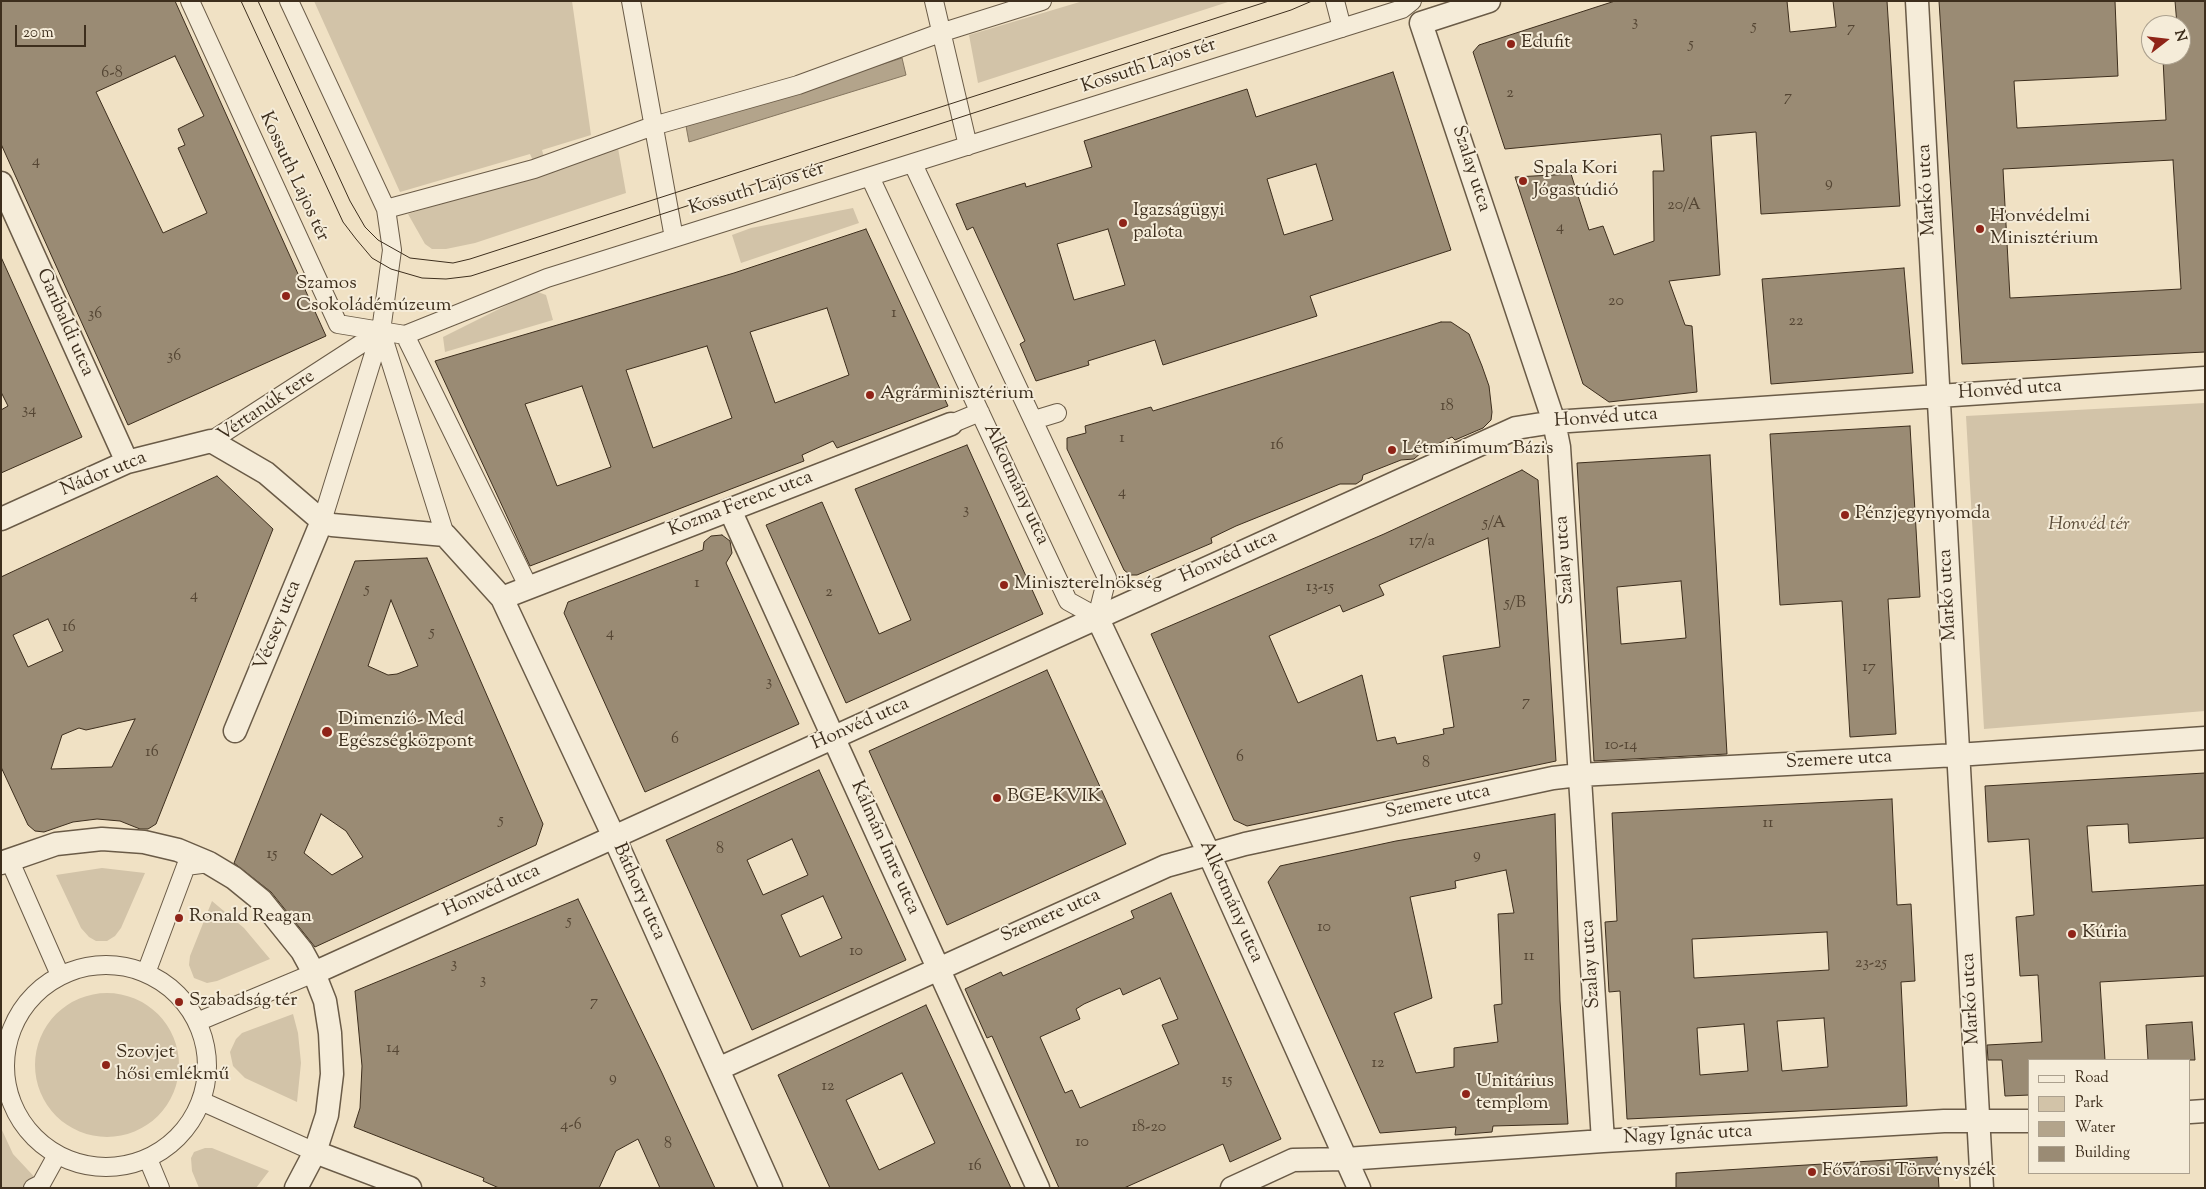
<!DOCTYPE html>
<meta charset="utf-8">
<style>
body{margin:0}
#map{position:relative;width:2206px;height:1189px;overflow:hidden;background:#f0e1c4;font-family:"Sorts Mill Goudy",serif}
canvas{display:block}
.frame{position:absolute;inset:0;border:2px solid #3d2e1d;pointer-events:none}
.legend{position:absolute;left:2028px;top:1059px;width:162px;height:115px;box-sizing:border-box;background:#f5ecd9;border:1px solid #aba08e;margin:0;padding:6px 9px;list-style:none;font-size:15px;color:#3d2e1d}
.legend li{display:flex;align-items:center;gap:10px;height:25px}
.legend b{width:25px;border:1px solid #aba08e}
.north{position:absolute;left:2141px;top:15px;width:50px;height:50px;box-sizing:border-box;background:#f5ecd9;border:1px solid #aba08e;border-radius:50%;rotate:74deg;font-size:14px;font-weight:700;line-height:20px;text-align:center;color:#3d2e1d}
.north::after{content:'';display:block;margin:auto;width:18px;height:22px;background:#8f2418;clip-path:polygon(50% 0,100% 100%,50% 72%,0 100%)}
.scale{position:absolute;left:15px;top:25px;width:71px;height:22px;box-sizing:border-box;border:2px solid #3d2e1d;border-top:0;padding-left:6px;font-size:15px;line-height:18px;white-space:nowrap;color:#3d2e1d;-webkit-text-stroke:4px #f5ecd9;paint-order:stroke}
</style>
<div id="map">
<canvas width="2206" height="1189"></canvas>
<div class="frame"></div>
<ul class="legend">
<li><b style="height:6px;background:#f5ecd9"></b>Road</li>
<li><b style="height:14px;background:#d2c3a8"></b>Park</li>
<li><b style="height:14px;background:#b3a48b"></b>Water</li>
<li><b style="height:14px;background:#9a8b74"></b>Building</li>
</ul>
<div class="north">N</div>
<div class="scale">20 m</div>
</div>
<script>
const c = document.querySelector('canvas').getContext('2d');
c.lineJoin = 'round';
function paint(path, color) { c.fillStyle = color; c.fill(path, 'evenodd'); }
const toPath = rows => new Path2D(rows.map(r => 'M' + r).join(''));
function strokePath(path, color, width, dash) { c.strokeStyle = color; c.lineWidth = width; c.lineCap = dash ? 'butt' : 'round'; c.setLineDash(dash || []); c.stroke(path); }
function label(font, color, halo, rows, align = 'center') {
  c.font = font + ' "Sorts Mill Goudy",serif'; c.lineWidth = 4; c.setLineDash([]); c.textBaseline = 'middle'; c.strokeStyle = halo; c.fillStyle = color; for (const [text, x, y, turn = 0] of rows) {
    c.save(); c.translate(x, y); c.rotate((+turn || 0) * Math.PI / 180); c.textAlign = isNaN(turn) ? turn : align; if (halo) c.strokeText(text, 0, 0); c.fillText(text, 0, 0); c.restore();
  }
}
const green = toPath([
 [314,1,572,1,591,135,542,150,544,157,533,161,530,154,400,192],
 [1083,1,1231,1,978,83,969,35],
 [618,148,626,193,475,243,446,249,432,249,425,244,408,214],
 [853,208,859,223,741,263,732,235,751,228],
 [535,291,546,295,553,320,445,352,443,337],
 [2205,403,2205,711,1984,729,1966,416],
 [102,868,145,873,121,928,115,936,107,941,96,941,89,937,81,928,56,875],
 [212,901,244,928,270,959,217,981,207,983,194,978,189,965,190,956],
 '35 1065a72 72 0 1 1 144 0a72 72 0 1 1-144 0Z',
 [293,1014,298,1033,301,1063,297,1102,245,1078,233,1066,230,1052,236,1039,242,1033],
 [1,1128,13,1154,41,1184,49,1188,1,1188],
 [205,1148,212,1148,269,1171,256,1188,199,1188,192,1171,191,1158,194,1152]
]);
const water = toPath([
 [902,58,906,75,689,142,686,126,902,58]
]);
const building = toPath([
 [1,1,175,1,326,336,128,425,1,144,1,1],
 [175,56,204,116,178,129,185,145,178,148,207,213,163,233,96,92,175,56],
 [1615,1,1787,1,1790,32,1836,27,1833,1,1887,1,1900,206,1761,214,1756,132,1711,136,1720,275,1669,281,1685,325,1692,326,1697,392,1609,402,1583,384,1515,177,1571,174,1589,230,1603,226,1614,255,1654,241,1653,171,1664,171,1661,134,1505,149,1473,52,1479,45,1615,1],
 [1939,1,2115,1,2118,76,2014,81,2017,128,2166,120,2163,59,2179,59,2179,55,2181,55,2181,25,2177,25,2175,1,2205,1,2205,352,1962,364,1939,1],
 [2173,160,2181,289,2010,298,2003,169,2173,160],
 [1393,72,1451,250,1310,296,1317,316,1163,365,1155,340,1088,361,1089,365,1036,381,1020,344,1025,341,973,227,967,230,956,204,1025,183,1026,187,1092,167,1084,141,1247,89,1256,117,1393,72],
 [1316,164,1333,220,1284,235,1267,179,1316,164],
 [1108,229,1125,285,1074,300,1057,244,1108,229],
 [866,229,948,406,837,448,833,441,802,455,804,461,530,566,435,361,734,273,866,229],
 [827,308,849,375,775,403,750,332,827,308],
 [707,346,732,418,653,448,626,370,707,346],
 [582,386,611,467,557,486,525,404,582,386],
 [1,257,82,437,1,473,1,410,8,406,1,392,1,257],
 [1904,268,1913,373,1771,384,1762,279,1904,268],
 [1441,322,1451,322,1469,334,1482,366,1489,386,1492,412,1491,420,1483,428,1455,440,1452,437,1423,451,1414,459,1401,460,1363,475,1362,480,1356,484,1340,484,1236,526,1211,538,1212,543,1137,575,1130,575,1124,570,1067,449,1067,438,1086,433,1085,426,1151,407,1153,411,1441,322],
 [1910,426,1920,597,1888,599,1896,734,1850,737,1842,601,1780,605,1770,434,1910,426],
 [967,445,1043,614,846,703,766,525,822,502,879,634,911,620,855,489,967,445],
 [1710,455,1727,754,1594,761,1577,463,1710,455],
 [1681,581,1686,638,1621,644,1617,587,1681,581],
 [1522,470,1538,480,1556,761,1247,826,1234,820,1151,634,1384,534,1522,470],
 [1488,538,1500,647,1443,656,1454,727,1443,729,1444,734,1397,744,1395,737,1377,741,1362,675,1298,703,1269,636,1340,605,1343,612,1384,595,1379,585,1488,538],
 [217,476,273,529,156,824,148,829,140,829,120,821,97,819,73,822,44,832,35,831,28,825,1,767,1,577,217,476],
 [48,619,63,651,28,667,13,635,48,619],
 [135,719,112,767,51,769,62,735,79,728,86,730,135,719],
 [722,535,730,541,732,553,726,563,799,724,645,792,564,613,568,602,703,550,704,542,711,536,722,535],
 [427,558,543,824,536,845,315,947,271,892,234,863,355,561,427,558],
 [391,600,418,666,397,674,388,675,368,666,391,600],
 [321,814,346,831,363,857,332,875,304,853,321,814],
 [1047,670,1126,844,947,925,869,751,1047,670],
 [819,770,906,960,752,1030,666,840,819,770],
 [792,839,808,875,763,895,747,860,792,839],
 [823,896,842,938,800,957,781,915,823,896],
 [2205,773,2205,838,2129,843,2128,824,2087,826,2092,892,2205,885,2205,976,2100,982,2105,1060,2030,1060,2030,1095,2005,1096,2002,1060,1988,1060,1987,1045,2042,1042,2038,975,2020,976,2016,917,2034,915,2029,839,1988,842,1985,786,2205,773],
 [1892,799,1897,905,1911,904,1915,981,1901,982,1907,1106,1627,1119,1620,991,1609,992,1605,922,1617,921,1612,813,1892,799],
 [1827,932,1829,970,1694,978,1692,939,1827,932],
 [1824,1018,1828,1067,1782,1071,1777,1021,1824,1018],
 [1744,1024,1748,1071,1700,1075,1697,1028,1744,1024],
 [1555,814,1560,1001,1568,1124,1493,1126,1492,1132,1455,1135,1456,1127,1380,1133,1268,882,1280,866,1396,841,1555,814],
 [1506,870,1514,913,1498,914,1502,1004,1494,1005,1498,1042,1454,1048,1454,1067,1416,1073,1394,1013,1432,998,1410,897,1456,888,1455,881,1506,870],
 [1171,893,1281,1139,1230,1162,1223,1144,1124,1188,1059,1188,992,1036,987,1038,965,989,1001,972,1003,976,1134,918,1131,911,1171,893],
 [1160,978,1178,1019,1162,1025,1179,1064,1080,1108,1072,1090,1065,1093,1040,1037,1080,1019,1076,1009,1084,1004,1120,988,1123,995,1160,978],
 [578,899,662,1073,715,1188,660,1188,638,1139,616,1151,599,1188,499,1188,483,1181,484,1178,354,1127,360,1108,362,1066,355,991,578,899],
 [926,1005,1011,1188,830,1188,778,1075,926,1005],
 [902,1073,935,1143,879,1170,846,1100,902,1073],
 [2192,1022,2195,1060,2148,1060,2146,1025,2192,1022],
 [1937,1157,1939,1188,1676,1188,1676,1173,1937,1157]
]);
const pedestrian = toPath([
 [190,1,338,324,405,335,547,278,1402,9,1412,1],
 [289,1,386,209,534,169,653,126,798,85,940,33,1042,1],
 [631,1,674,238],
 [934,1,968,146],
 [1335,1,1342,28],
 [870,177,1068,601,1097,617,1107,578,913,164],
 [381,331,445,535],
 [405,335,529,588],
 [1034,420,1057,413],
 [951,424,980,412],
 [211,441,381,331],
 [322,521,381,331,392,250,386,209],
 [9,859,60,975],
 '5 1066a101 101 0 1 1 202 0a101 101 0 1 1-202 0Z',
 [146,973,186,866,209,863],
 [197,1022,314,973],
 [201,1101,315,1152],
 [148,1159,160,1188],
 [33,1188,41,1184,57,1155]
]);
const minor = toPath([
 [1489,1,1421,23,1554,422,1559,447,1603,1141],
 [1917,1,1982,1188],
 [1,183,127,462],
 [730,510,1038,1188],
 [1,519,127,462,211,441,266,473,322,521,332,525,445,535,502,598,614,837,771,1188],
 [502,598,951,424],
 [1097,617,1209,854,1359,1188],
 [235,731,322,521],
 [1,863,56,844,102,839,144,842,178,850,209,863,234,878,261,900,302,951,314,973,325,1001,330,1033,332,1074,327,1115,315,1152,296,1188],
 [314,973,1516,428,1554,422,2205,378],
 [718,1069,1166,866,1245,844,1553,778,1579,775,1957,755,2205,738],
 [2190,1112,2205,1111],
 [315,1152,410,1188],
 [1232,1188,1293,1160,1346,1159,1603,1141,1944,1121,2030,1121]
]);
const tram = toPath([
 [241,1,343,222,356,239,372,258,391,269,422,278,446,279,471,276,1291,10,1312,1],
 [258,1,350,201,365,227,378,240,410,258,453,263,470,259,1269,1]
]);
const markers = [
 [1511,44,5,"#8f2418"],
 [1523,181,5,"#8f2418"],
 [1123,223,5,"#8f2418"],
 [1980,229,5,"#8f2418"],
 [286,296,5,"#8f2418"],
 [870,395,5,"#8f2418"],
 [1392,450,5,"#8f2418"],
 [1845,515,5,"#8f2418"],
 [1004,585,5,"#8f2418"],
 [327,732,6,"#8f2418"],
 [997,798,5,"#8f2418"],
 [179,918,5,"#8f2418"],
 [2072,934,5,"#8f2418"],
 [179,1002,5,"#8f2418"],
 [106,1065,5,"#8f2418"],
 [1466,1094,5,"#8f2418"],
 [1812,1172,5,"#8f2418"]
];
const numberNames = [
 ["3",1635,23],
 ["5",1754,27],
 ["7",1851,29],
 ["5",1691,45],
 ["6-8",112,74],
 ["2",1510,94],
 ["7",1788,98],
 ["4",36,162],
 ["9",1829,184],
 ["20/A",1684,206],
 ["4",1560,228],
 ["20",1616,302],
 ["1",894,314],
 ["36",95,315],
 ["22",1796,322],
 ["36",174,357],
 ["18",1447,407],
 ["34",29,411],
 ["1",1122,439],
 ["16",1277,446],
 ["4",1122,493],
 ["3",966,511],
 ["5/A",1494,524],
 ["17/a",1422,542],
 ["1",697,584],
 ["13-15",1320,588],
 ["5",367,590],
 ["2",829,593],
 ["4",194,596],
 ["5/B",1515,604],
 ["16",69,628],
 ["5",432,633],
 ["4",610,634],
 ["17",1869,668],
 ["3",769,683],
 ["7",1526,703],
 ["6",675,740],
 ["10-14",1621,746],
 ["16",152,753],
 ["6",1240,758],
 ["8",1426,764],
 ["5",501,821],
 ["11",1768,824],
 ["8",720,850],
 ["15",272,855],
 ["9",1477,856],
 ["5",569,922],
 ["10",1324,928],
 ["10",856,952],
 ["11",1529,957],
 ["23-25",1871,964],
 ["3",454,965],
 ["3",483,981],
 ["7",594,1003],
 ["14",393,1049],
 ["12",1378,1064],
 ["9",613,1079],
 ["15",1227,1081],
 ["12",828,1087],
 ["4-6",571,1126],
 ["18-20",1149,1128],
 ["10",1082,1143],
 ["8",668,1145],
 ["16",975,1167]
];
const poiNames = [
 ["Edufit",1521,44],
 ["Spala Kori",1533,170],
 ["Jógastúdió",1533,192],
 ["Igazságügyi",1133,212],
 ["palota",1133,234],
 ["Honvédelmi",1990,218],
 ["Minisztérium",1990,240],
 ["Szamos",296,285],
 ["Csokoládémúzeum",296,307],
 ["Agrárminisztérium",880,395],
 ["Létminimum Bázis",1402,450],
 ["Pénzjegynyomda",1855,515],
 ["Miniszterelnökség",1014,585],
 ["Dimenzió- Med",338,721],
 ["Egészségközpont",338,743],
 ["BGE-KVIK",1007,798],
 ["Ronald Reagan",189,918],
 ["Kúria",2082,934],
 ["Szabadság tér",189,1002],
 ["Szovjet",116,1054],
 ["hősi emlékmű",116,1076],
 ["Unitárius",1476,1083],
 ["templom",1476,1105],
 ["Fővárosi Törvényszék",1822,1172]
];
const streetNames = [
 ["Kossuth Lajos tér",1149,67,-18],
 ["Szalay utca",1470,169,72],
 ["Kossuth Lajos tér",293,177,65],
 ["Kossuth Lajos tér",757,190,-17],
 ["Markó utca",1928,190,-93],
 ["Garibaldi utca",64,323,66],
 ["Honvéd utca",2010,391,-4],
 ["Vértanúk tere",267,407,-34],
 ["Honvéd utca",1606,419,-4],
 ["Nádor utca",104,475,-22],
 ["Alkotmány utca",1015,485,65],
 ["Kozma Ferenc utca",741,505,-21],
 ["Honvéd utca",1229,558,-24],
 ["Szalay utca",1566,560,-94],
 ["Markó utca",1949,595,-93],
 ["Vécsey utca",279,626,-68],
 ["Honvéd utca",861,725,-24],
 ["Szemere utca",1839,761,-3],
 ["Szemere utca",1438,803,-12],
 ["Kálmán Imre utca",884,848,66],
 ["Honvéd utca",492,892,-24],
 ["Báthory utca",638,892,66],
 ["Alkotmány utca",1230,902,66],
 ["Szemere utca",1051,917,-24],
 ["Szalay utca",1592,964,-94],
 ["Markó utca",1972,999,-93],
 ["Nagy Ignác utca",1688,1136,-3]
];
const parkNames = [
 ["Honvéd tér",2089,526]
];
paint(green, '#d2c3a8');
paint(water, '#b3a48b');
strokePath(water, '#84755f', 1);
paint(building, '#9a8b74');
strokePath(building, '#3d2e1d', 1);
strokePath(pedestrian, '#6a5b47', 20);
strokePath(minor, '#6a5b47', 25);
strokePath(pedestrian, '#f5ecd9', 18);
strokePath(minor, '#f5ecd9', 22);
strokePath(tram, '#3d2e1d', 1);
for (const [x, y, r, color] of markers) { const dot = new Path2D(); dot.arc(x, y, r, 0, 2 * Math.PI); c.fillStyle = color; c.fill(dot); strokePath(dot, '#f5ecd9', 2); }
label('16px', '#544533', null, numberNames);
label('19px', '#3d2e1d', '#f5ecd9', poiNames, 'left');
label('19px', '#3d2e1d', '#f5ecd9', streetNames);
label('italic 19px', '#5b4c39', '#f5ecd9', parkNames);
</script>
